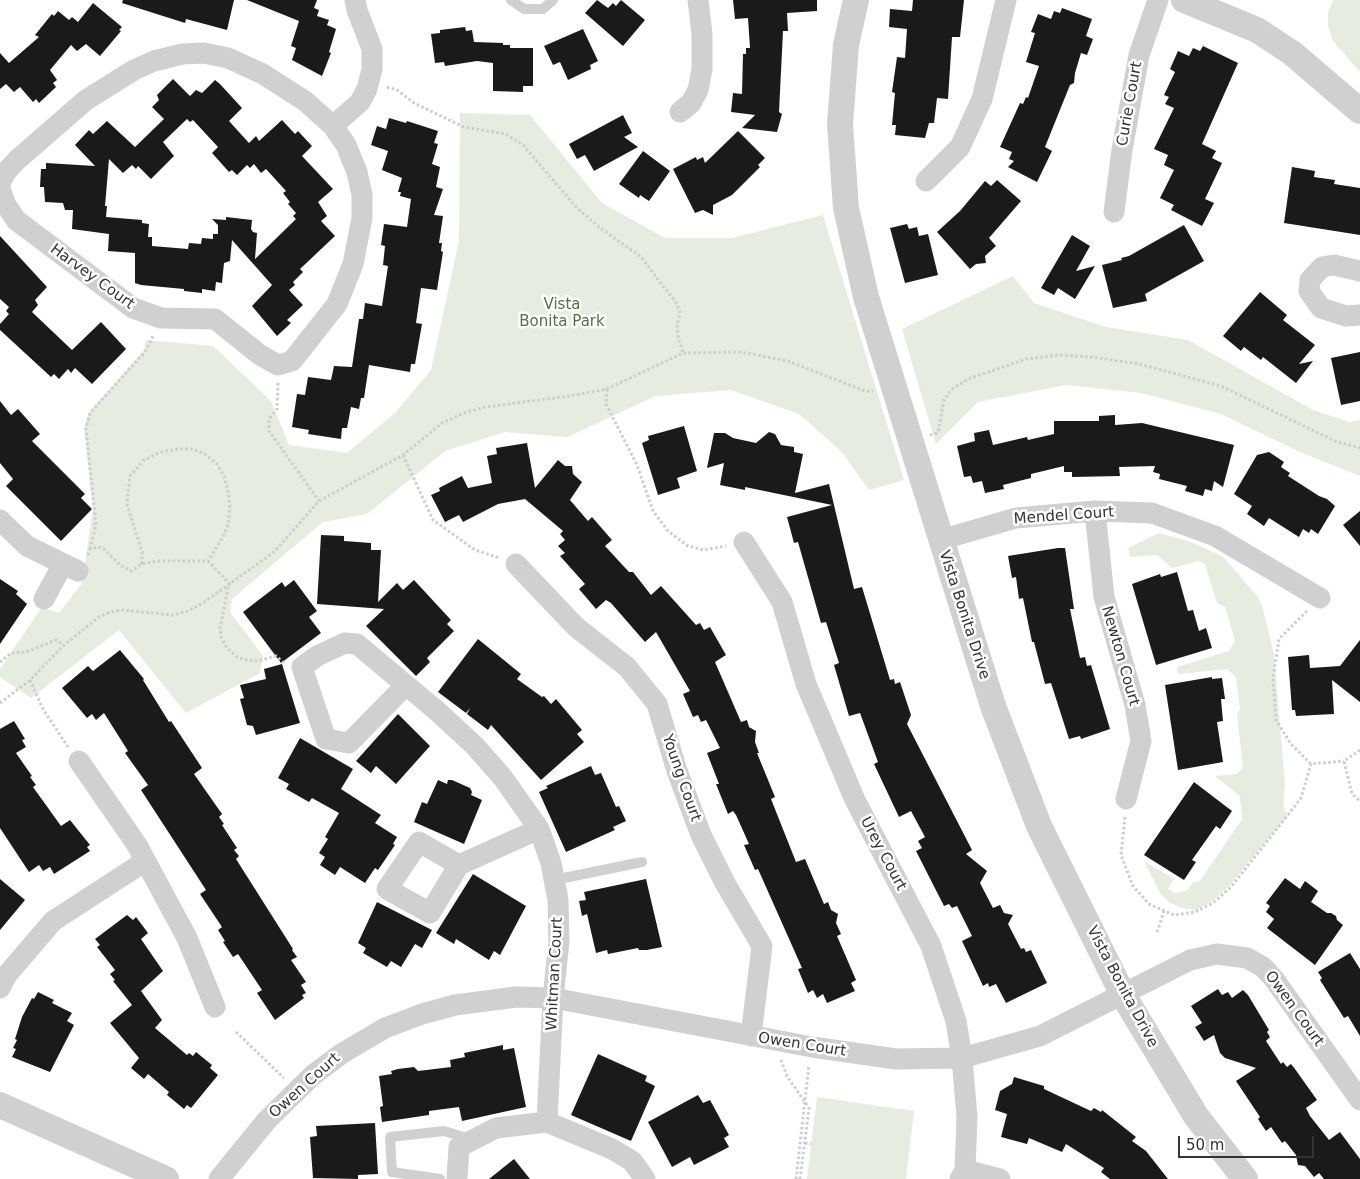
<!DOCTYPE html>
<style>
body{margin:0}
#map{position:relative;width:1360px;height:1179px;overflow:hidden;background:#fff;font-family:"DejaVu Sans",sans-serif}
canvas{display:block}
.scale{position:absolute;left:1178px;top:1136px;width:136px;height:22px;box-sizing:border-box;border:2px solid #333;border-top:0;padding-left:6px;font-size:15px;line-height:18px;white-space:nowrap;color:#333;-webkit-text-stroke:4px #fff;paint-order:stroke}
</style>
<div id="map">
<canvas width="1360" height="1179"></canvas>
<div class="scale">50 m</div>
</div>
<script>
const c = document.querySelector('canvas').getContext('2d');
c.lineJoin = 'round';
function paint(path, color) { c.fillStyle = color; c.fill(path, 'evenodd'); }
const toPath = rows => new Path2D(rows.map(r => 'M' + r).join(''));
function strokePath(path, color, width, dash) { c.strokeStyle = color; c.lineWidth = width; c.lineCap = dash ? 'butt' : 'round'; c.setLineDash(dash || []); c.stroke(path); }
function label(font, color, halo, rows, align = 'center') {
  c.font = font + ' "DejaVu Sans",sans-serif'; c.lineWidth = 5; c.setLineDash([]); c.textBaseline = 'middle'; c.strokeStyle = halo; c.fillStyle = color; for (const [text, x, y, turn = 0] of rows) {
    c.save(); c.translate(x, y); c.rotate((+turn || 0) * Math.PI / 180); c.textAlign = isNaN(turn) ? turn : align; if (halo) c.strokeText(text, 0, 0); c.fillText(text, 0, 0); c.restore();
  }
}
const green = toPath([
 [1333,0,1360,0,1360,72,1333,41,1328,26,1328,13],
 [460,113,530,115,602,203,665,238,732,238,823,215,904,480,869,490,841,451,799,414,731,390,656,396,567,437,505,432,445,451,367,514,323,522,232,599,230,612,263,656,260,673,186,713,119,630,31,698,0,677,0,669,42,607,59,613,82,583,93,509,84,428,89,412,144,350,146,340,213,346,271,401,289,445,347,453,395,413,431,370,459,241],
 [1013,276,1034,303,1106,327,1188,340,1313,410,1349,422,1360,420,1360,476,1300,452,1221,414,1141,393,1066,385,978,402,936,444,902,329],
 [1159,533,1191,542,1222,556,1234,569,1257,596,1262,606,1274,654,1285,785,1283,804,1287,816,1230,885,1211,902,1196,910,1181,908,1169,902,1160,893,1144,861,1174,879,1168,889,1175,893,1187,891,1193,882,1200,881,1242,819,1240,796,1215,776,1237,774,1243,767,1237,714,1240,709,1236,677,1227,669,1178,674,1177,667,1229,651,1235,641,1225,607,1217,603,1205,564,1198,561,1172,568,1158,555,1130,557,1128,548],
 [817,1097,914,1111,906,1179,807,1179]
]);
const building = toPath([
 [123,0,234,0,227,30,186,19,185,23,122,3],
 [247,0,317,0,314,8,319,10,317,16,329,20,327,25,336,29,329,52,331,53,322,76,292,60,296,48,291,46,299,21],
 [597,0,608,8,613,3,616,6,621,0,645,20,623,46,585,13],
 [733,0,817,0,817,11,787,13,788,31,783,31,779,112,782,114,777,132,742,128,755,115,731,112,733,93,742,94,743,54,746,54,746,48,750,48,748,18,735,19],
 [913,0,964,0,960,37,952,37,948,99,937,98,934,123,929,123,925,138,895,135,896,125,892,125,895,93,892,92,897,57,905,58,907,29,889,27,890,9,912,11],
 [93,3,122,27,119,30,121,31,100,56,86,44,77,51,71,45,50,70,57,80,53,83,56,87,39,103,36,99,33,102,20,87,14,92,6,84,0,89,0,53,9,63,39,37,35,35,52,14,54,16,58,11,69,20,72,17,78,22],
 [1062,8,1092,19,1086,36,1093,39,1087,55,1081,53,1075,73,1074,83,1070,85,1045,147,1052,151,1037,182,1008,167,1014,161,1009,159,1012,152,1000,147,1020,103,1023,104,1026,97,1028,98,1039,66,1026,62,1035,33,1031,32,1038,14,1051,19,1054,11,1060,13],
 [465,27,466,31,472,30,474,42,503,43,503,45,510,45,510,48,533,48,533,86,523,86,523,92,493,91,493,63,477,61,445,66,444,62,435,63,431,34,440,33,440,30],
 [583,29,598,61,590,65,591,69,568,80,560,62,553,65,544,46],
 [1203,46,1238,63,1202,144,1216,151,1212,158,1222,163,1205,199,1214,203,1202,226,1171,210,1174,205,1160,198,1174,170,1164,165,1168,155,1154,149,1174,108,1165,104,1169,97,1164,95,1175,72,1170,69,1178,51,1189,56,1193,48,1200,51],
 [173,79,190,96,196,90,202,93,215,80,220,84,242,108,229,121,249,143,256,136,259,141,282,120,295,134,298,131,312,146,302,156,333,189,318,202,327,216,321,221,335,236,300,269,303,272,293,282,295,285,289,290,303,305,287,320,291,323,277,336,252,306,272,285,232,240,230,261,224,263,222,283,216,282,215,291,202,289,202,293,184,291,184,289,141,285,135,283,135,253,108,251,109,234,72,229,73,210,65,210,63,203,45,202,44,187,40,187,41,169,46,169,46,163,95,166,75,145,89,130,93,134,107,121,135,147,164,119,152,107,159,100,157,95],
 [187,119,190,122,193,120,218,147,212,153,229,172,232,170,237,175,247,165,250,168,254,164,261,173,266,169,286,191,283,193,290,202,288,204,296,213,293,216,296,219,255,259,257,233,253,232,251,229,252,220,226,217,226,220,212,219,218,225,218,234,213,234,213,239,202,238,201,244,189,243,188,249,152,246,152,237,148,237,149,224,142,223,142,220,106,217,107,206,105,206,109,159,123,173,132,165,136,169,138,166,151,179,174,156,163,142],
 [623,115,632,133,624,137,638,147,594,171,585,155,577,159,569,144],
 [389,118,406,123,407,121,438,131,434,143,438,144,432,164,440,167,436,187,443,189,434,215,443,216,439,243,442,243,441,251,443,252,437,290,421,288,416,323,422,324,415,364,411,364,410,372,369,365,364,398,361,398,359,409,351,407,347,428,342,428,341,439,308,434,309,430,292,427,297,394,305,395,308,377,331,380,334,366,352,367,359,319,363,319,365,303,382,306,388,266,383,265,385,246,381,245,384,224,407,227,411,199,400,196,401,192,398,192,402,178,382,170,388,151,371,145,377,126,386,129],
 [738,131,765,158,758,165,760,167,732,195,713,205,713,215,703,210,695,213,673,169,696,157,697,160,703,157,705,163],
 [643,151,670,171,649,201,640,195,639,198,619,184],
 [1292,167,1315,171,1314,177,1335,180,1334,184,1360,188,1360,235,1284,223],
 [997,180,1021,201,989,238,996,246,985,256,986,263,976,264,970,269,937,232,960,211,985,181,991,186],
 [907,224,909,229,917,227,919,236,928,234,938,275,905,283,890,228],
 [1184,225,1204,261,1145,294,1147,301,1113,308,1102,265,1122,260,1121,258,1129,256],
 [1072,235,1090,246,1076,271,1095,266,1075,299,1058,288,1054,295,1041,288],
 [0,236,47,287,35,300,38,305,32,312,72,350,101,322,126,349,92,384,75,368,71,373,68,369,59,379,54,374,51,377,0,330,0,324,9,314,6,311,9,307,0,299],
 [1260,292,1287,315,1283,320,1315,345,1299,364,1313,361,1296,383,1263,357,1261,360,1244,347,1241,351,1223,336],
 [1360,352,1360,401,1341,405,1331,358],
 [0,401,11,415,18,409,40,434,32,441,85,494,81,498,92,509,61,541,6,486,13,479,0,463],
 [1115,415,1115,425,1142,423,1234,445,1223,487,1214,481,1212,491,1205,489,1203,496,1185,491,1187,486,1159,479,1160,474,1153,472,1155,466,1119,467,1120,476,1072,477,1072,472,1064,472,1064,466,1031,474,1031,478,1003,485,1004,489,985,493,982,481,973,483,971,476,964,477,957,446,975,441,974,433,989,430,993,445,1027,437,1028,440,1054,434,1054,421,1099,421,1099,416],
 [684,426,697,471,677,478,680,488,658,495,642,443,649,440,648,436],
 [769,432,775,434,781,445,794,447,794,452,803,454,795,493,829,484,854,589,862,587,890,680,894,679,895,684,900,682,911,715,907,724,972,850,966,854,987,871,980,883,993,908,1000,905,1004,913,1013,915,1008,924,1021,949,1024,948,1026,952,1031,950,1047,983,1006,1003,996,984,989,987,988,983,983,986,962,941,972,936,957,906,952,908,949,904,944,906,916,851,922,848,918,841,925,837,911,811,899,817,874,764,878,762,860,713,849,716,834,665,839,663,826,622,821,623,798,542,794,543,787,517,832,505,745,487,745,490,720,485,724,463,707,468,714,433,725,433,733,438,756,443],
 [527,443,535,488,558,460,565,466,572,466,573,474,582,482,570,500,588,521,592,517,612,540,605,546,629,572,633,572,651,595,661,586,696,625,700,623,704,630,710,627,726,655,715,662,741,722,747,720,749,727,756,731,755,742,759,753,757,753,775,797,771,799,796,862,805,859,824,904,828,902,831,910,838,914,836,923,841,934,837,936,856,980,851,983,855,991,827,1003,823,994,817,998,813,990,808,993,798,969,802,968,758,869,755,870,744,845,749,844,736,815,733,811,728,814,716,784,719,784,707,753,720,748,706,720,701,722,698,715,693,717,683,694,690,691,656,632,645,642,611,603,606,600,596,609,579,589,585,584,560,556,565,553,558,546,565,540,560,534,563,531,525,499,498,504,463,522,459,515,445,522,431,495,440,491,439,488,462,476,468,488,492,483,487,456,497,454,496,448],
 [1269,452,1284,462,1281,467,1290,473,1288,476,1319,496,1327,499,1335,506,1318,534,1311,529,1309,533,1303,529,1299,537,1269,518,1264,526,1247,514,1252,506,1234,494,1257,455],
 [1360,511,1360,546,1343,525],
 [321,535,344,536,344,541,371,543,371,550,381,550,378,602,397,583,403,590,414,580,451,620,447,624,454,631,427,658,430,662,416,676,366,626,384,609,317,604],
 [1058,548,1065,548,1074,609,1070,609,1080,658,1085,657,1087,666,1091,665,1110,729,1081,739,1080,736,1069,739,1051,683,1045,684,1034,642,1032,642,1023,598,1019,599,1016,577,1012,578,1008,556],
 [1177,572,1188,611,1193,610,1199,631,1206,628,1212,648,1156,665,1132,584,1160,574,1161,577],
 [0,579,18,591,16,594,27,604,0,644],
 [294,580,317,611,309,617,321,633,281,663,243,612,282,582,285,587],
 [478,639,521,674,517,679,542,697,544,696,551,704,556,699,582,730,577,734,584,742,541,780,491,725,488,730,467,714,470,708,466,713,438,692],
 [1360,640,1360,702,1332,680,1334,714,1296,716,1295,710,1292,710,1288,657,1309,655,1310,668,1340,666],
 [120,650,144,679,143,680,169,722,171,721,202,768,194,774,222,814,219,817,224,824,222,825,237,848,234,850,239,856,236,859,293,949,292,950,297,957,291,960,306,982,301,985,306,993,302,995,304,998,275,1020,257,993,262,990,238,954,233,957,223,942,225,941,218,930,222,927,200,894,206,890,141,790,148,785,125,753,128,751,104,713,96,720,92,714,87,718,62,688,88,666,93,671],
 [282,664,300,723,256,735,253,726,247,725,240,699,244,698,240,685,266,679,264,669],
 [1212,677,1212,679,1222,678,1225,699,1221,699,1223,721,1217,722,1223,762,1178,770,1165,685],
 [398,714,430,746,396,784,376,766,371,773,356,761],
 [14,721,25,739,22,740,26,747,16,753,32,776,30,777,36,785,33,787,61,826,70,820,90,845,87,847,90,851,54,874,50,867,43,871,39,865,29,872,0,828,0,729],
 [300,738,353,769,341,789,381,815,375,823,397,837,393,844,395,845,378,870,375,868,365,883,340,867,335,875,320,865,325,857,319,853,328,839,325,837,339,813,312,798,309,802,286,789,289,784,278,778],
 [591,766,595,775,601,773,616,807,619,806,626,821,613,827,615,830,566,852,539,792,548,788,546,786],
 [438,780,447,784,448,780,452,780,470,788,472,792,471,795,482,800,464,844,414,822,422,802,427,804],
 [1194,782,1232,811,1220,829,1216,826,1192,860,1196,862,1184,880,1144,855],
 [473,874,526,906,500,955,494,951,489,960,456,939,454,944,436,933],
 [1285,878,1300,889,1305,881,1318,891,1311,902,1327,913,1331,913,1336,916,1337,920,1343,925,1315,965,1267,928,1274,919,1266,912,1270,906,1266,903],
 [0,879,25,900,0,930],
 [646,879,662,947,647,950,639,950,638,948,608,954,607,950,596,953,587,914,582,916,579,901,586,900,584,892],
 [377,902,432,930,422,948,415,944,401,967,391,961,387,967,363,953,366,948,358,943],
 [127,915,133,920,136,917,148,933,141,939,163,971,141,991,162,1020,155,1028,187,1055,189,1053,193,1056,196,1052,212,1065,210,1068,218,1075,191,1108,187,1105,184,1109,167,1095,169,1092,148,1074,144,1079,131,1068,139,1058,110,1023,132,1005,113,981,115,980,110,974,115,970,97,947,100,945,95,939],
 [1350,953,1360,969,1360,1036,1348,1016,1344,1018,1320,980,1322,978,1318,972],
 [1218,989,1222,995,1228,992,1232,998,1243,990,1248,995,1269,1030,1267,1032,1270,1037,1266,1041,1281,1064,1283,1062,1287,1067,1291,1064,1295,1069,1317,1100,1306,1108,1310,1116,1329,1140,1340,1132,1360,1159,1360,1179,1324,1179,1319,1173,1314,1177,1305,1166,1298,1165,1296,1155,1285,1141,1282,1143,1271,1127,1266,1131,1258,1119,1260,1117,1236,1081,1256,1068,1225,1058,1220,1053,1214,1035,1204,1041,1195,1027,1202,1023,1191,1006],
 [38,992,54,1000,52,1003,72,1013,67,1021,74,1025,50,1072,12,1057,16,1049,13,1048,17,1040,15,1039,22,1017,32,998,34,999],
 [503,1045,503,1050,514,1048,526,1107,462,1121,459,1107,429,1111,429,1115,382,1122,380,1107,383,1106,379,1076,392,1074,391,1071,398,1069,414,1067,418,1071,451,1067,450,1060,465,1057,464,1053],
 [598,1054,647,1076,645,1081,655,1086,631,1141,571,1115],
 [1014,1077,1044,1086,1044,1089,1091,1111,1094,1108,1101,1112,1102,1110,1136,1137,1132,1141,1146,1151,1168,1179,1110,1179,1101,1172,1104,1168,1066,1144,1062,1152,1029,1138,1027,1144,1001,1137,1007,1114,995,1110,1000,1091,1012,1084],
 [698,1095,703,1103,710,1100,729,1135,724,1138,729,1147,694,1165,690,1157,672,1167,648,1122],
 [375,1123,378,1174,358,1175,358,1179,313,1178,310,1137,317,1136,316,1126],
 [514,1159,530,1179,489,1179]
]);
const path = toPath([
 [387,87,397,90,414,103,464,127,506,134,523,145,578,209,599,227,641,257,677,304,680,314,677,325,678,336,683,353],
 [278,383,277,409,269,419,269,431,319,501],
 [607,389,606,404,637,465,653,511,668,531,688,546,703,550,726,546],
 [930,435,938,433,944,400,952,389,968,379,1026,359,1059,355,1092,357,1139,364,1221,386,1335,441,1360,448],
 [403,455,433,520,475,550,500,558],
 [90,549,96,525,86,429,90,413,145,352,154,334],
 [88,555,90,549,98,547,104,549,120,565,131,571,142,564,157,561,208,561,229,583,220,628,221,637,227,648,237,657,247,660,258,661,276,656,284,663],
 [142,564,142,552,127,504,130,476,144,460,161,452,180,449,193,449,205,454,217,464,224,476,228,490,230,507,228,525,223,537,208,561],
 [1307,611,1279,639,1273,678,1276,720,1291,744,1311,764,1344,761],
 [0,662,11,653,26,652,56,640,64,645],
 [30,680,43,709,68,747],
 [0,703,30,680,64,645,99,617,110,612,122,610,173,615,188,611,203,603,274,552,319,501,403,455,442,423,464,413,485,407,570,396,607,389,683,353,741,352,788,361,865,391,873,391],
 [1360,750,1344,761,1352,794,1360,801],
 [1125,817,1121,855,1133,886,1149,904,1174,915,1195,912,1213,903,1231,887,1280,825,1301,798,1311,764],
 [1157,932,1164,911],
 [236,1032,284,1078],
 [781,1060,787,1076,809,1108,800,1179],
 [805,1143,811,1144],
 [796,1179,809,1065]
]);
const service = toPath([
 [511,0,524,9,543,9,553,0],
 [554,880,642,862],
 [440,1179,392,1172,390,1137,444,1131,470,1139]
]);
const minor = toPath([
 [680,112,691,103,698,90,702,69,702,34,698,0],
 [333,126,360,102,367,89,372,69,372,49,357,10,355,0],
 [926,181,960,147,982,99,1006,0],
 [0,184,5,173,17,160,86,100,134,70,154,61,182,54,204,53,228,58,263,74,305,101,333,126,346,145,357,172,362,195,362,218,353,264,337,304,292,361,278,365,260,355,215,319,161,318,133,308,16,220,6,205,0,189],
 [1114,212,1122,150,1139,55,1158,0],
 [1360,271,1334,265,1322,267,1310,280,1309,291,1321,308,1346,316,1360,315],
 [1095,511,1104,597,1135,705,1141,741,1126,799],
 [0,520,27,546,78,571],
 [940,540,1016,518,1095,511,1152,513,1215,536,1320,598],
 [744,542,782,602,806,684,855,800,931,946,956,1021,962,1058,967,1117,965,1170,960,1179],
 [516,564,576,627,627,667,657,704,677,771,701,835,725,883,762,946,751,1036],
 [44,599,63,564],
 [406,685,349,743,326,739,302,667,317,656,345,643,357,644,406,685,437,711,475,746,503,778,539,829,551,863,558,900,559,941,553,998,547,1122],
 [79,761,137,845,187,938,215,1007],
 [459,865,430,913,387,889,419,842,459,865,539,829],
 [0,988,6,976,53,921,144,862],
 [965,1170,1000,1179],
 [219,1179,267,1120,313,1075,341,1054,385,1028,422,1014,455,1005,516,997,553,998,812,1047,896,1059,962,1058,1040,1036,1190,960,1217,954,1247,958,1263,967,1274,979,1360,1100],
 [457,1179,459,1147,496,1128,547,1122,612,1149,632,1161,645,1179]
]);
const tertiary = toPath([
 [856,0,846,45,840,124,846,208,866,297,993,706,1039,826,1123,995,1196,1116,1245,1179],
 [1184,0,1257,30,1292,53,1360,111],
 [0,1105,166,1179]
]);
const streetNames = [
 ["Curie Court",1130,104,-80],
 ["Harvey Court",92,277,36],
 ["Mendel Court",1064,516,-4],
 ["Vista Bonita Drive",964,615,72],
 ["Newton Court",1120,656,74],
 ["Young Court",681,778,71],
 ["Urey Court",883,854,62],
 ["Whitman Court",555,974,-87],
 ["Vista Bonita Drive",1122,987,62],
 ["Owen Court",1294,1009,54],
 ["Owen Court",802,1045,9],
 ["Owen Court",305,1086,-42]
];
const parkNames = [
 ["Vista",562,305],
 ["Bonita Park",562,322]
];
paint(green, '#e6ecdf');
paint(building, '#1a1a1a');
strokePath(path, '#cdcdcd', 3, [2.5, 2.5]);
strokePath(service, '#d0d0d0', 10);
strokePath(minor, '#d0d0d0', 21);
strokePath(tertiary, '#d0d0d0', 26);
label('15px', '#333', '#fff', streetNames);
label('15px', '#56703f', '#fff', parkNames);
</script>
